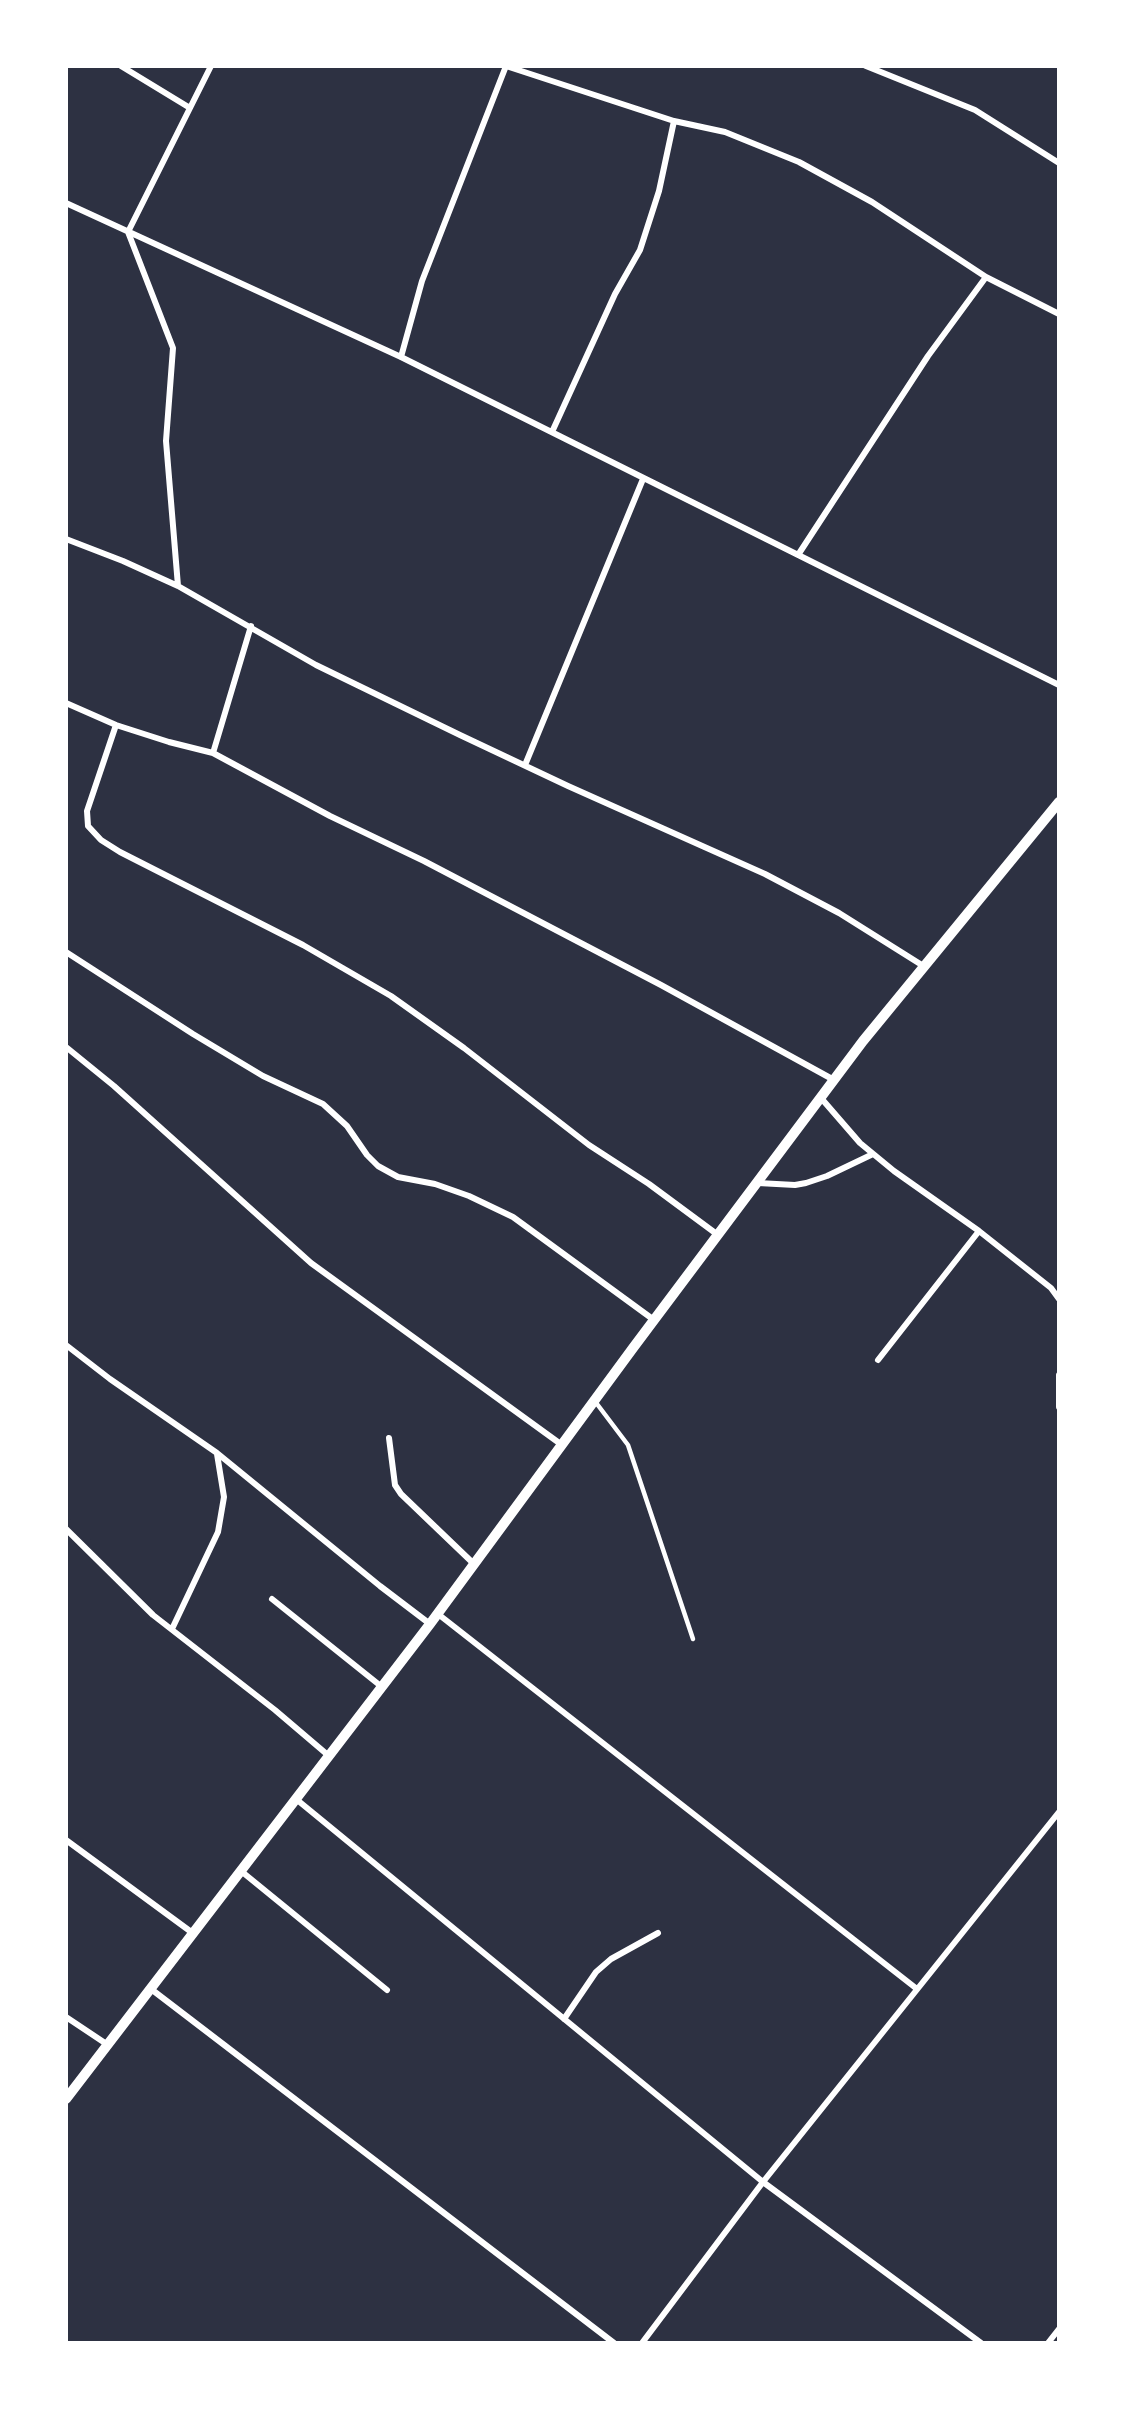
<!DOCTYPE html>
<style>
body{margin:0}
#map{position:relative;width:1125px;height:2409px;overflow:hidden;background:#2d3142;font-family:Cabin,sans-serif}
canvas{display:block}
.frame{position:absolute;inset:0;border:68px solid #fff;pointer-events:none}
</style>
<div id="map">
<canvas width="1125" height="2409"></canvas>
<div class="frame"></div>
</div>
<script>
const c = document.querySelector('canvas').getContext('2d');
c.lineJoin = 'round';
const toPath = rows => new Path2D(rows.map(r => 'M' + r).join(''));
function strokePath(path, color, width, dash) { c.strokeStyle = color; c.lineWidth = width; c.lineCap = dash ? 'butt' : 'round'; c.setLineDash(dash || []); c.stroke(path); }
const service = toPath([
 [594,1400,628,1445,693,1639]
]);
const minor = toPath([
 [121,66,190,108],
 [506,66,674,121,659,191,640,250,615,294,552,432],
 [866,66,975,110,1059,163],
 [674,121,725,132,799,162,872,202,986,277],
 [66,203,401,357,1059,685],
 [401,357,422,281,506,66],
 [66,539,123,561,178,586,316,665,460,735,568,786,765,874,839,913,925,967],
 [798,555,928,356,986,277,1059,314],
 [178,586,166,441,173,348,128,232,211,66],
 [66,703,116,725,169,742,213,753,330,816,424,861,661,985,834,1080],
 [116,725,87,811,88,826,101,840,120,852,303,945,391,996,464,1048,589,1145,649,1184,718,1235],
 [213,753,251,626],
 [525,765,643,479],
 [66,952,193,1034,263,1076,323,1104,347,1126,367,1155,378,1166,398,1177,435,1184,469,1196,513,1217,654,1320],
 [66,1047,114,1086,311,1263,562,1445],
 [821,1098,860,1143,894,1171,979,1231,1051,1288,1059,1299],
 [758,1183,795,1185,806,1183,827,1176,873,1154],
 [66,1345,110,1379,217,1453,380,1586,430,1624],
 [878,1360,979,1231],
 [1059,1375,1059,1407],
 [389,1438,395,1485,401,1494,474,1564],
 [66,1529,153,1615,275,1710,329,1756],
 [272,1599,382,1687],
 [438,1614,917,1989],
 [172,1629,218,1532,224,1497,217,1454],
 [296,1799,763,2182,981,2343],
 [66,1840,194,1934],
 [241,1871,387,1990],
 [151,1989,614,2343],
 [66,2017,108,2045],
 [564,2019,596,1972,611,1959,658,1933],
 [642,2343,763,2182,1059,1812],
 [1048,2343,1059,2329]
]);
const tertiary = toPath([
 [66,2099,430,1624,633,1348,863,1041,1059,802]
]);
strokePath(service, '#fff', 4.5);
strokePath(minor, '#fff', 6);
strokePath(tertiary, '#fff', 10);
</script>
